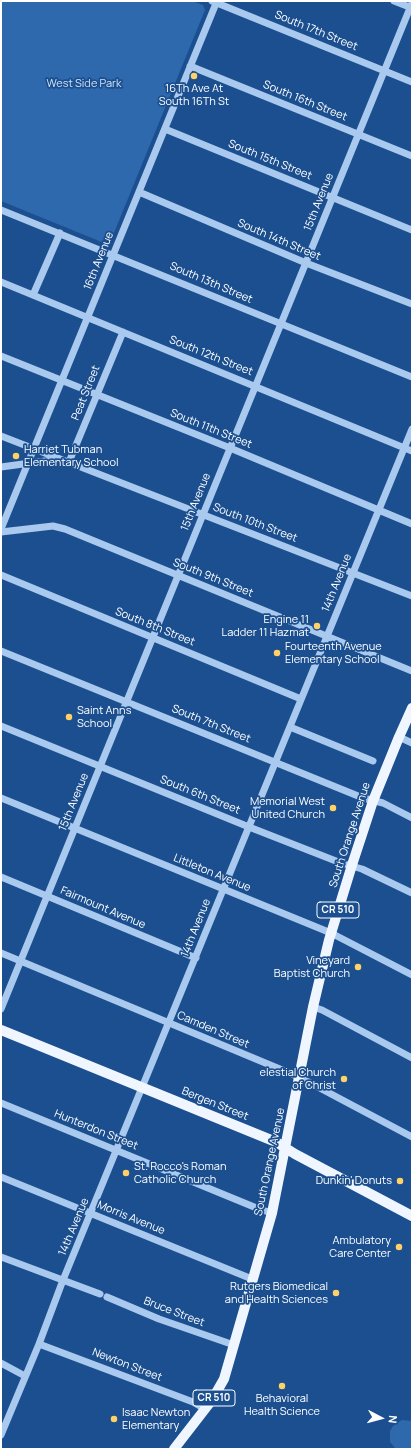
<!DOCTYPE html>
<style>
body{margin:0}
#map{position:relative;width:413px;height:1450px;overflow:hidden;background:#1b4f8f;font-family:Manrope,sans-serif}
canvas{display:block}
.frame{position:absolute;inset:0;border:2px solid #fff;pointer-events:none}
.north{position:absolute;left:361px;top:1398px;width:40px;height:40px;-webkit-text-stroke:3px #1b4f8f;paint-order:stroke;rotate:96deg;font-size:11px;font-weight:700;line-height:16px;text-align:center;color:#fff}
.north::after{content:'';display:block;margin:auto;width:14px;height:18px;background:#fff;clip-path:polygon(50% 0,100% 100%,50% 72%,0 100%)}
</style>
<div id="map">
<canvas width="413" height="1450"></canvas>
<div class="frame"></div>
<div class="north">N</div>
</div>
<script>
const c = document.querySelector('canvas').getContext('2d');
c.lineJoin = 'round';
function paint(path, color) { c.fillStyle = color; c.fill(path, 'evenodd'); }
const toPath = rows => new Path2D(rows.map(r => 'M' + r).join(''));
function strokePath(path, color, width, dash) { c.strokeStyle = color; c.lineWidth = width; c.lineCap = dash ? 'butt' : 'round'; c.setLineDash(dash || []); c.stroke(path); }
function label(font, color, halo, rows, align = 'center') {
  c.font = font + ' Manrope,sans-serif'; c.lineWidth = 3.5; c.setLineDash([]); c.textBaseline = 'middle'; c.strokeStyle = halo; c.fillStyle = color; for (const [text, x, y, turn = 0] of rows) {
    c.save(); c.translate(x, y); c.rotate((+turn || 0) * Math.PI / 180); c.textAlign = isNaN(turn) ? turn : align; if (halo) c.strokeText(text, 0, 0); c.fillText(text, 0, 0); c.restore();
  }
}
const green = toPath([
 [1,1,192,1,203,5,205,10,109,245,1,201],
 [402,1420,412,1421,412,1449,396,1449,390,1442,390,1431,393,1426]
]);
const minor = toPath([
 [212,1,412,82],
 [394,1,412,8],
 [190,66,412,156],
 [165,129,412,230],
 [139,192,306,263,412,304],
 [1,210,412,377],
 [1,282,412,451],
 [33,295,60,233],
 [1,356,230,448,412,524],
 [1,436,412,596],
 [69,462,123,332],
 [1,467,60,459],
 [1,529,217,1],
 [1,532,53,526,65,529,412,671],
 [1,575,301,699],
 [1,651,363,798,383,803,412,818],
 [1,726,249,827,341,863,362,869,412,893],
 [290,727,373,761],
 [399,737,412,743],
 [1,798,331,933,412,975],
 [1,877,196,958],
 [1,953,299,1077,412,1137],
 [313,1007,322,1010,412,1058],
 [1,1009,412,3],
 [1,1103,259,1209,272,1213],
 [1,1177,252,1279],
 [1,1257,100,1294],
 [107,1297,159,1319,234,1345],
 [39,1344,193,1402,205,1409],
 [1,1363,25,1376],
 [1,1435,39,1344,63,1280,412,429]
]);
const major = toPath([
 [1,1030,276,1142,295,1154,412,1216],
 [174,1449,212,1400,224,1379,272,1213,313,1007,329,940,352,865,373,801,399,737,412,708]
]);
const markers = [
 [194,76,4,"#ffd166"],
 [16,456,4,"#ffd166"],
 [317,626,4,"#ffd166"],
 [277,653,4,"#ffd166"],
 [69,717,4,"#ffd166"],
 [333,808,4,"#ffd166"],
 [358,967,4,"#ffd166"],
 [344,1079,4,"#ffd166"],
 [126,1173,4,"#ffd166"],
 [400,1181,4,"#ffd166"],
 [399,1247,4,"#ffd166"],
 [336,1293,4,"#ffd166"],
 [282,1386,4,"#ffd166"],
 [114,1419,4,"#ffd166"]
];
const shields = [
 [338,910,42],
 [214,1398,42]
];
const shieldNames = [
 ["CR 510",338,910],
 ["CR 510",214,1398]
];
const streetNames = [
 ["South 17th Street",316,31,22],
 ["South 16th Street",305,101,22],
 ["South 15th Street",270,160,22],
 ["15th Avenue",319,202,-68],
 ["South 14th Street",279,240,23],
 ["16th Avenue",99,261,-68],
 ["South 13th Street",211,283,23],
 ["South 12th Street",211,356,22],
 ["Peat Street",86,393,-68],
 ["South 11th Street",211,429,22],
 ["15th Avenue",196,502,-68],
 ["South 10th Street",255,523,21],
 ["South 9th Street",213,578,22],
 ["14th Avenue",337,583,-68],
 ["South 8th Street",155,627,22],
 ["South 7th Street",211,724,22],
 ["South 6th Street",200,795,22],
 ["15th Avenue",74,802,-68],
 ["South Orange Avenue",350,835,-72],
 ["Littleton Avenue",212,873,22],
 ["Fairmount Avenue",103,908,23],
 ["14th Avenue",196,928,-68],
 ["Camden Street",213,1030,23],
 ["Bergen Street",215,1104,22],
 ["Hunterdon Street",96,1130,22],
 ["South Orange Avenue",270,1162,-78],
 ["Morris Avenue",131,1218,22],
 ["14th Avenue",74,1227,-67],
 ["Bruce Street",174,1312,21],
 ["Newton Street",127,1365,21]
];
const parkNames = [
 ["West Side Park",84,84]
];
const poiNames = [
 ["16Th Ave At",194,89,"center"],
 ["South 16Th St",194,102,"center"],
 ["Harriet Tubman",24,450,"left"],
 ["Elementary School",24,463,"left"],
 ["Engine 11",309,620],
 ["Ladder 11 Hazmat",309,633],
 ["Fourteenth Avenue",285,647,"left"],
 ["Elementary School",285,660,"left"],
 ["Saint Anns",77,711,"left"],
 ["School",77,724,"left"],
 ["Memorial West",325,802],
 ["United Church",325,815],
 ["Vineyard",350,961],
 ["Baptist Church",350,974],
 ["elestial Church",336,1073],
 ["of Christ",336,1086],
 ["St. Rocco's Roman",134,1167,"left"],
 ["Catholic Church",134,1180,"left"],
 ["Dunkin' Donuts",392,1181],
 ["Ambulatory",391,1241],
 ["Care Center",391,1254],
 ["Rutgers Biomedical",328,1287],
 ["and Health Sciences",328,1300],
 ["Behavioral",282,1399,"center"],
 ["Health Science",282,1412,"center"],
 ["Isaac Newton",122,1413,"left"],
 ["Elementary",122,1426,"left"]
];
paint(green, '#2e69ad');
strokePath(minor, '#a9c9ee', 7);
strokePath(major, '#f0f6ff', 10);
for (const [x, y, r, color] of markers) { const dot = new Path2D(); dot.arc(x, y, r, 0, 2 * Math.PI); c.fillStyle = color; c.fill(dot); strokePath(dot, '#1b4f8f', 1.5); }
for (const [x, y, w] of shields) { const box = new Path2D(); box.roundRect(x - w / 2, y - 8, w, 16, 3); c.fillStyle = '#1b4f8f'; c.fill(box); strokePath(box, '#fff', 1); }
label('bold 10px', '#fff', null, shieldNames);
label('11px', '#fff', '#1b4f8f', streetNames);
label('11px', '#cfe3fa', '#1b4f8f', parkNames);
label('11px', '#fff', '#1b4f8f', poiNames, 'right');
</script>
